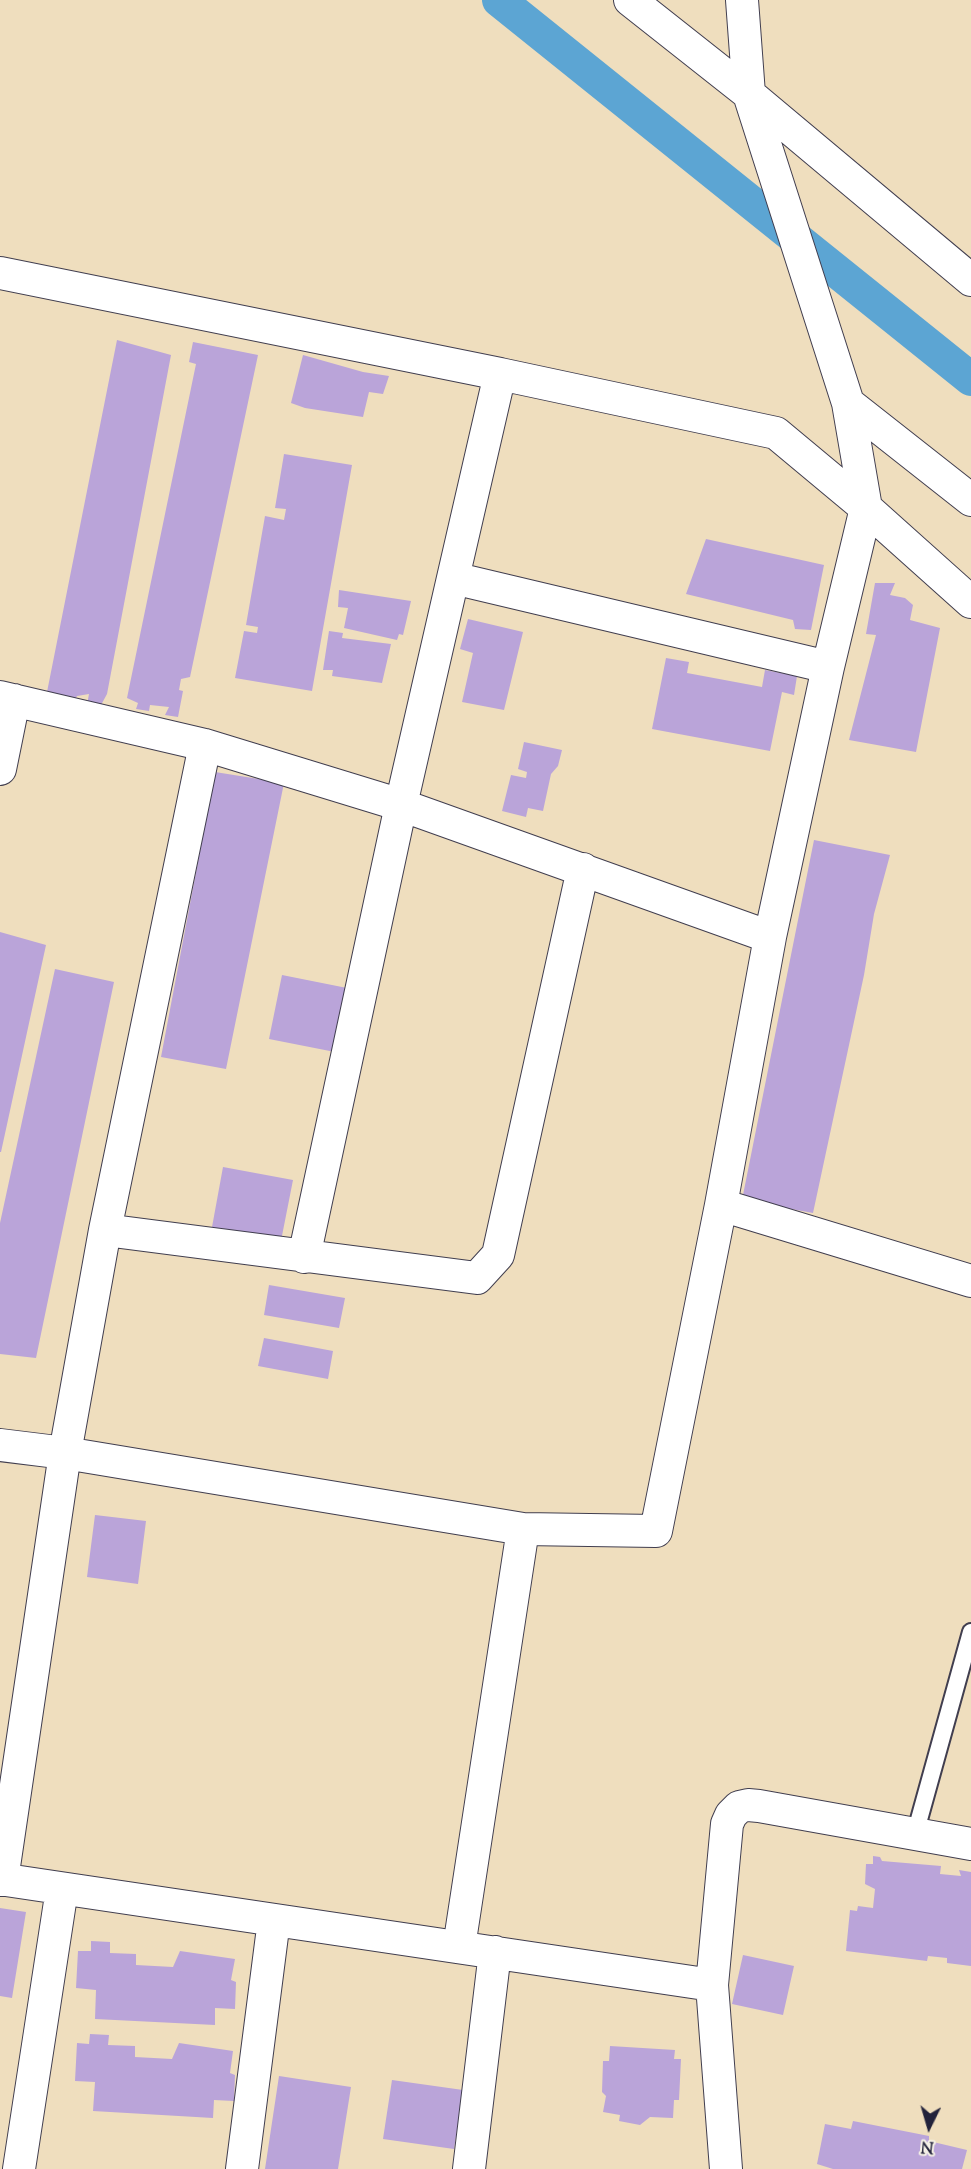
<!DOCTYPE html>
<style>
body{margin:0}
#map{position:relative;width:971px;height:2169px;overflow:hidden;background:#efdebe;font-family:"Sorts Mill Goudy",serif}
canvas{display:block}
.north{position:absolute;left:899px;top:2097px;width:60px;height:60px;-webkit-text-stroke:4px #f7f3e8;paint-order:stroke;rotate:185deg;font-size:16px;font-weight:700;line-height:24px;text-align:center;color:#22223b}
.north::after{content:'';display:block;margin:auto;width:21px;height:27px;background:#22223b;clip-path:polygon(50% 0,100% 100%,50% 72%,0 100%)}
</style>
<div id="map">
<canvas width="971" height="2169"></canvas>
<div class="north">N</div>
</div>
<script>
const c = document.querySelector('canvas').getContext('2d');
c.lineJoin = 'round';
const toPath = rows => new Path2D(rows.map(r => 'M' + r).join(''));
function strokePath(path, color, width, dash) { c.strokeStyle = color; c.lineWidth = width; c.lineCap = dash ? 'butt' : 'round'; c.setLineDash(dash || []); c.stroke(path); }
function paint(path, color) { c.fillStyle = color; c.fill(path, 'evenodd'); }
const canal = toPath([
 [499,0,971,379]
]);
const building = toPath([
 [117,340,171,355,107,694,101,705,87,705,89,694,77,696,72,705,47,692],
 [193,342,258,355,190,677,181,679,179,690,183,691,178,717,165,715,169,707,150,705,149,711,136,709,138,703,127,698,196,364,189,362],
 [303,355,363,372,389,376,383,394,369,392,363,417,305,408,291,403],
 [284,454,352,465,312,691,235,678,244,631,257,633,258,627,246,625,265,516,284,520,286,509,275,508],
 [706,539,824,565,811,630,795,629,793,620,686,594],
 [875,583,895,583,890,595,905,598,913,605,910,620,940,628,916,752,849,740,876,635,866,634],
 [339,590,411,601,403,635,399,634,397,640,344,628,348,608,338,607],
 [468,619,523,632,504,710,462,702,473,653,460,649],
 [329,631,343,633,342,638,391,644,382,683,332,676,333,670,323,670],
 [666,658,689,662,687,673,762,687,765,670,797,676,794,695,782,692,770,751,652,729],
 [524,742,562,750,558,766,551,774,543,811,528,808,526,817,502,811,511,775,526,778,527,772,518,769],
 [215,772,284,783,226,1069,161,1057],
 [814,840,890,855,874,914,864,975,813,1213,742,1200],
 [0,932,46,945,1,1152,0,1152],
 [55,969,114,982,36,1358,0,1354,0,1223],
 [282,975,352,989,340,1053,269,1039],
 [223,1167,293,1180,279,1251,210,1238],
 [269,1285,345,1298,339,1328,264,1315],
 [264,1338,333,1351,328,1379,258,1366],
 [95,1515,146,1521,138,1584,87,1577],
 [873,1856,880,1857,882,1861,941,1866,940,1874,961,1876,959,1870,971,1872,971,1966,947,1963,947,1958,928,1956,927,1961,846,1951,850,1910,857,1911,858,1906,873,1908,875,1889,865,1884,866,1864,873,1864],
 [0,1908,26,1912,12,1998,0,1996],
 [91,1941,110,1942,110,1953,136,1954,136,1965,173,1967,180,1951,235,1959,231,1980,236,1982,235,2009,215,2008,215,2025,95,2019,96,1990,76,1988,78,1951,91,1951],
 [743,1955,794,1966,783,2015,732,2004],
 [90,2034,109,2035,108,2045,135,2046,135,2057,172,2059,179,2043,233,2051,230,2073,235,2075,234,2101,214,2100,213,2118,93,2111,95,2082,75,2081,77,2043,89,2044],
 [610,2046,675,2050,674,2059,681,2059,679,2100,674,2100,673,2118,650,2117,640,2125,619,2121,620,2115,603,2112,606,2096,602,2092,603,2061,609,2061],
 [279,2076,351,2087,338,2169,265,2169],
 [392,2080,463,2090,454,2149,383,2139],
 [853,2121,929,2136,929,2141,967,2150,962,2169,833,2169,817,2164,825,2124,851,2129]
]);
const lane = toPath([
 [915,1834,971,1632]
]);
const street = toPath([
 [630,0,749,94,971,280],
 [742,0,749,94,848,403,866,508,971,602],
 [0,273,500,374],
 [848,403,971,500],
 [453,578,500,374,776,433,866,508,828,667],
 [0,697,205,745,401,805,770,937],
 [0,769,14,700],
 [105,1230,205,745],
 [304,1257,401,805,453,578,828,667,770,937,721,1205,971,1281],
 [0,1445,65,1453,523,1529,459,1947],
 [523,1529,656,1531,721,1205],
 [0,1879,712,1985],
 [2,1880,65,1453,105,1230,477,1278,498,1255,583,869],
 [19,2169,62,1889],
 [242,2169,274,1920],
 [469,2169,495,1952],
 [726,2169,712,1985,727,1824,731,1815,739,1807,748,1805,759,1806,971,1844]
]);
strokePath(canal, '#5ca5d3', 34);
paint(building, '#baa4d9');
strokePath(lane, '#413e4f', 20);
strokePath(street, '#413e4f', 34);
strokePath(lane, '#fff', 16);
strokePath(street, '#fff', 32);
</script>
